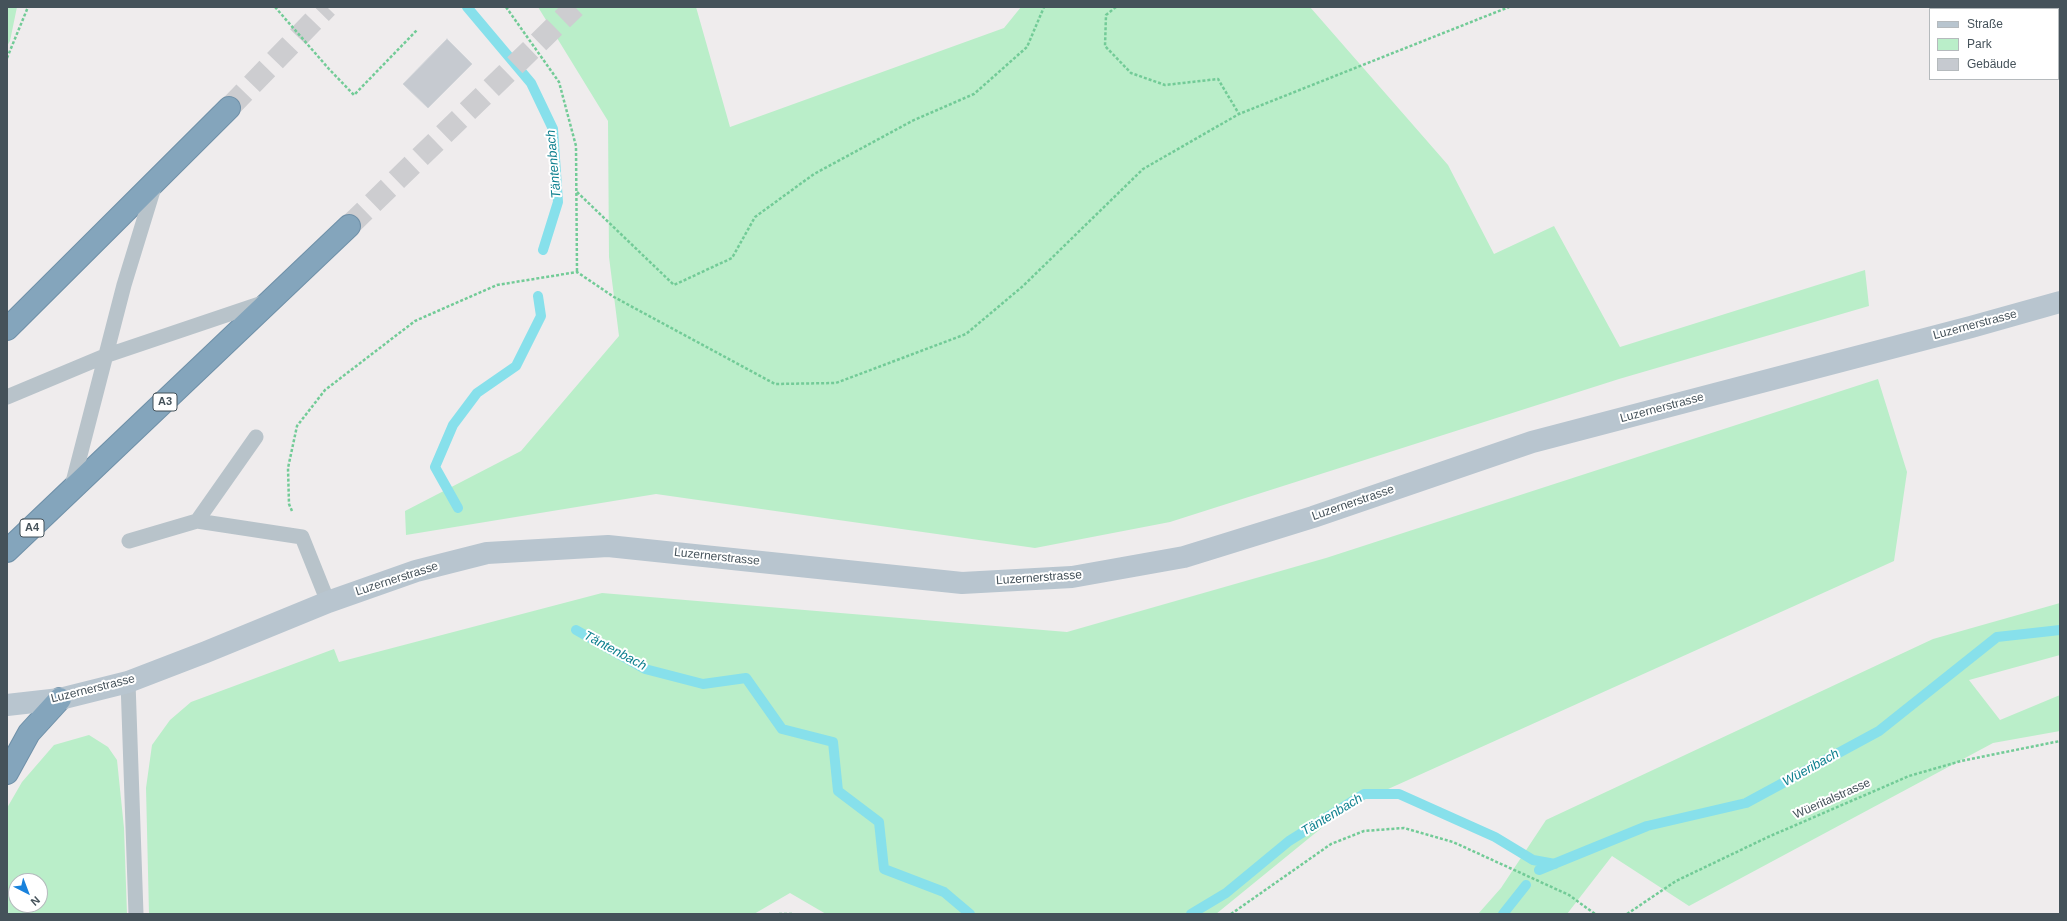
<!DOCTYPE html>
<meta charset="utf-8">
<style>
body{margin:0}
#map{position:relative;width:2067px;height:921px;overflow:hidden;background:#efeced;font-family:Helvetica,sans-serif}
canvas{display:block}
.frame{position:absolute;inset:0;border:8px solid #45525a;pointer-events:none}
.legend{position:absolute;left:1929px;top:8px;width:130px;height:72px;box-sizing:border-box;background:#fff;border:1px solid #b5babd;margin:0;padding:5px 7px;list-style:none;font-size:12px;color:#45525a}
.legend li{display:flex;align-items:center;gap:8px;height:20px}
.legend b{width:20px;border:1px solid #b5babd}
.north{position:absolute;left:8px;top:873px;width:40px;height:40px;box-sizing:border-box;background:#fff;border:1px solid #b5babd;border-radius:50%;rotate:138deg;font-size:11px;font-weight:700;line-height:16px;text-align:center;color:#45525a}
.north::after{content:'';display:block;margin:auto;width:14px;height:18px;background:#1982dc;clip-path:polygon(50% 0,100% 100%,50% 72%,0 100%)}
</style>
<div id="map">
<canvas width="2067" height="921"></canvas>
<div class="frame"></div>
<ul class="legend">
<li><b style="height:5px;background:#b8c5cf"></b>Straße</li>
<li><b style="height:11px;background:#baeec9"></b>Park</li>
<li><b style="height:11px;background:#c6cad0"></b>Gebäude</li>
</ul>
<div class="north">N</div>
</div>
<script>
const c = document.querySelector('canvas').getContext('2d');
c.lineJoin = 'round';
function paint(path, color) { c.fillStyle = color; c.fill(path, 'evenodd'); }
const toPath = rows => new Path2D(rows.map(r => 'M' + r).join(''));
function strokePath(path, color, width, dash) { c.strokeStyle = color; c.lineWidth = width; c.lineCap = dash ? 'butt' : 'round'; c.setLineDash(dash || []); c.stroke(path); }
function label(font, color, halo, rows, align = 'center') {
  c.font = font + ' Helvetica,sans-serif'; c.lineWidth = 4; c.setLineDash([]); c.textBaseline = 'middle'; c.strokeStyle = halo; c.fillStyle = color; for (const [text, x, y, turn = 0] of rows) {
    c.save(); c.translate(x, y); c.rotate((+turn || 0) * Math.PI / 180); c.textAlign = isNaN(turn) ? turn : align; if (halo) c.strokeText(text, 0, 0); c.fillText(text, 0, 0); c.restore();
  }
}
const green = toPath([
 [7,7,17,7,10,41,7,46],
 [538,7,696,7,730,127,1004,28,1021,7,1310,7,1448,165,1494,254,1554,226,1620,347,1865,270,1869,306,1619,379,1170,522,1035,548,656,494,406,535,405,511,521,451,619,336,609,257,608,121],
 [1878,379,1907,472,1894,561,1346,808,1216,914,826,914,790,893,754,914,149,914,146,788,152,745,170,720,191,702,334,649,339,662,602,593,1067,632,1326,558],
 [2060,603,2060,655,1969,680,2000,720,2060,695,2060,731,1993,743,1689,906,1612,856,1567,914,1478,914,1501,888,1546,820,1933,639],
 [89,735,108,747,117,760,124,828,127,914,7,914,7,808,22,782,54,745],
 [16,881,40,881,40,905,16,905]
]);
const stream = toPath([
 [467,7,531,83,553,129,558,202,543,250],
 [458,508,435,467,453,425,477,393,516,366,541,316,538,296],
 [576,630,645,669,703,684,746,678,782,729,833,742,838,791,879,822,884,869,944,892,970,914],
 [1539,870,1647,826,1746,803,1879,731,1997,637,2060,630],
 [1191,914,1226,893,1289,841,1364,794,1399,794,1495,837,1533,860,1555,864],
 [1503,914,1526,885]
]);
const building = toPath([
 [447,39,472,64,428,108,403,84,447,39]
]);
const highwayTunnel = toPath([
 [229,108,327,7],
 [349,226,575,7]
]);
const path = toPath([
 [275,7,329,69,354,95,417,30],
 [506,7,559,82,576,146,577,272],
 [1116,7,1106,15,1105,46,1131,73,1165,85,1218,79,1239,114],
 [7,58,28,7],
 [577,192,674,285,732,258,755,217,814,174,912,121,974,94,1027,47,1044,7],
 [292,511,289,504,288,468,297,426,325,390,415,321,497,285,577,272,614,297,775,384,836,383,966,334,1023,286,1143,169,1239,114,1509,7],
 [779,914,793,914],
 [1231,914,1331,844,1364,831,1404,828,1453,842,1569,895,1595,914],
 [1627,914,1676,881,1768,837,1909,776,1961,761,2060,741]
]);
const lane = toPath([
 [7,397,105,356,265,302],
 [71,490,124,285,155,184],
 [197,521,256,437],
 [129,541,197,521,302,537,328,602],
 [128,682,136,914]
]);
const secondary = toPath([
 [7,705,60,699,128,682,206,652,328,602,416,571,487,553,608,546,962,583,1072,577,1184,557,1313,517,1532,442,1971,327,2060,302]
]);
const highway = toPath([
 [7,329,229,108],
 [7,551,349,226],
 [7,773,29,733,60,699]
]);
const shields = [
 [165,402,24],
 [32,528,24]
];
const shieldNames = [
 ["A3",165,402],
 ["A4",32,528]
];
const streetNames = [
 ["Luzernerstrasse",1975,325,-15],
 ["Luzernerstrasse",1662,408,-15],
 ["Luzernerstrasse",1353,503,-19],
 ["Luzernerstrasse",717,557,6],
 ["Luzernerstrasse",1039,578,-4],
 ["Luzernerstrasse",397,579,-18],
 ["Luzernerstrasse",93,689,-14],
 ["Wüeritalstrasse",1832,799,-24]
];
const waterNames = [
 ["Täntenbach",554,164,-95],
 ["Täntenbach",615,651,28],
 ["Wüeribach",1811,768,-29],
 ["Täntenbach",1332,815,-31]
];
paint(green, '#baeec9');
strokePath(stream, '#87e0eb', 10);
paint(building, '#c6cad0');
strokePath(building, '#d1d4d8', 1);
strokePath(highwayTunnel, '#cdcdd0', 22, [22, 11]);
strokePath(highway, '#6f90a8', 24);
strokePath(path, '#72cb97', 2.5, [3, 2]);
strokePath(lane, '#b8c3ca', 15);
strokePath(secondary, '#b8c5cf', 22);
strokePath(highway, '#84a5bc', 22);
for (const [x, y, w] of shields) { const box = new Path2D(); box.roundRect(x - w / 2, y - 9, w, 18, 3); c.fillStyle = '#fff'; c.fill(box); strokePath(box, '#45525a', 1); }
label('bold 11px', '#45525a', null, shieldNames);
label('12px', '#45525a', '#fff', streetNames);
label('italic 13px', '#0e808f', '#fff', waterNames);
</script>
